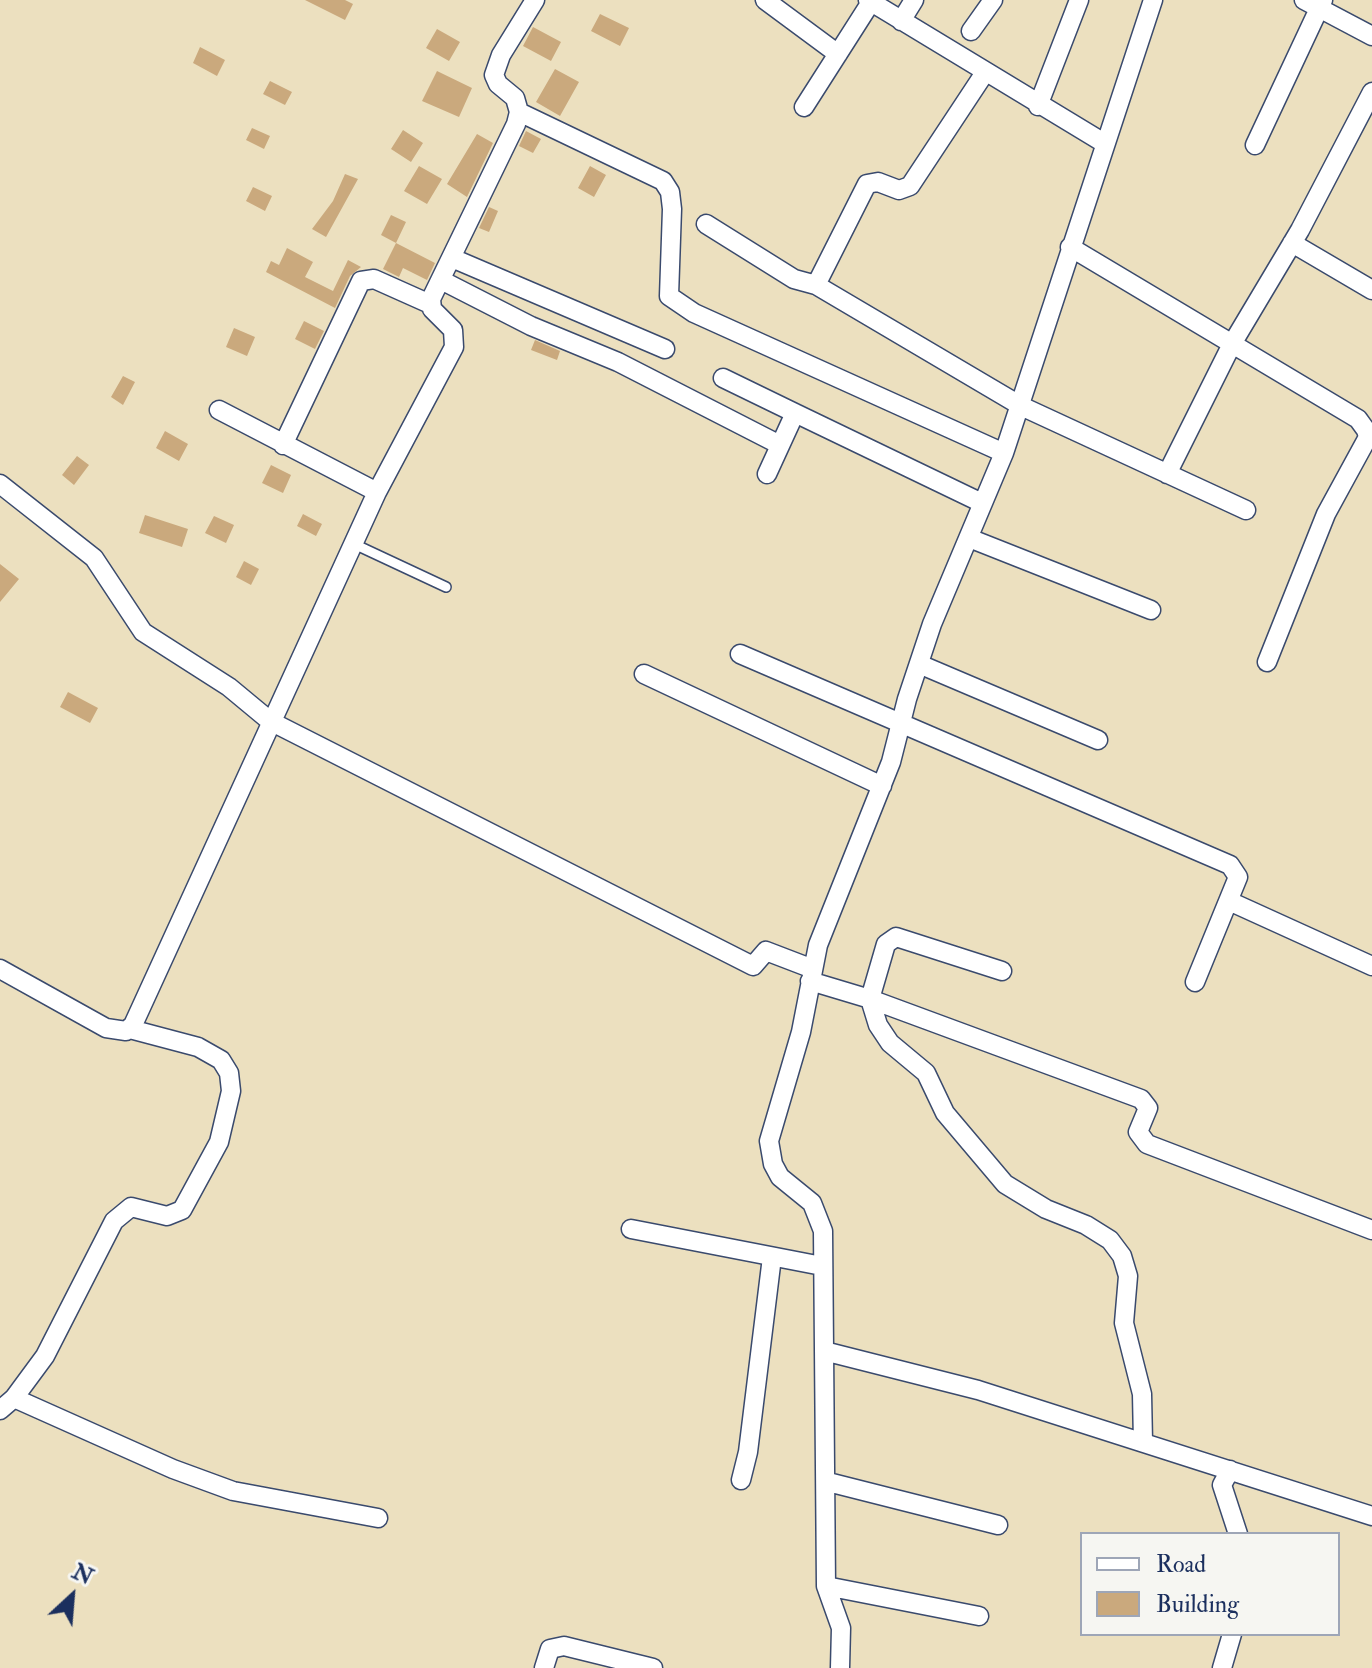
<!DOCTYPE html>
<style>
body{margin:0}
#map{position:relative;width:1372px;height:1668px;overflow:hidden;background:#ece0bf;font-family:"IM FELL Double Pica",serif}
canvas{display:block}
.legend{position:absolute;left:1080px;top:1532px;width:260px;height:104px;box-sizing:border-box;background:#f6f6f2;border:2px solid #9ea6b7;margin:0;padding:10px 14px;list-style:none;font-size:24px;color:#1b2f5e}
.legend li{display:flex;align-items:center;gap:16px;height:40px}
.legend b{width:40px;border:2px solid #9ea6b7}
.north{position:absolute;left:32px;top:1556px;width:80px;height:80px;-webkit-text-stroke:6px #f6f6f2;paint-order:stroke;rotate:26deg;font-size:22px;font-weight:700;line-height:32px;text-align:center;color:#1b2f5e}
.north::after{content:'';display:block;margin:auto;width:28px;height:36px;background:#1b2f5e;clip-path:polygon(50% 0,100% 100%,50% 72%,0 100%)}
</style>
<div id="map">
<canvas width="1372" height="1668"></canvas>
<ul class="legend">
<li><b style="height:10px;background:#fff"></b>Road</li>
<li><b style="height:22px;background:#caa97d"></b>Building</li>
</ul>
<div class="north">N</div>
</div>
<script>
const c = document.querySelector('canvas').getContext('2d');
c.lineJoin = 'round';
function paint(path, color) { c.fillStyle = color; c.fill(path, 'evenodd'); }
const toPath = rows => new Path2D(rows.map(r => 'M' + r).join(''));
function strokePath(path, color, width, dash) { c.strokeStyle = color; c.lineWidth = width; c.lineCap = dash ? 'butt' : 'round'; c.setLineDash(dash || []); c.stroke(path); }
const building = toPath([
 [305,0,345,0,353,4,345,20],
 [600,14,629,28,620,46,591,31],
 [533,27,561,42,551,61,523,46],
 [437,29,460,42,449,61,426,48],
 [200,47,225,60,217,76,193,63],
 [555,69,579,82,560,116,536,102],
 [437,71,472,88,459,117,422,101],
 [270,81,292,92,285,105,263,94],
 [252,128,270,136,264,149,246,140],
 [403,130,423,143,411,162,391,149],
 [526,131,541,139,533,153,519,146],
 [477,134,493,143,467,197,447,184],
 [419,166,442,179,427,204,404,191],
 [590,166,606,175,594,197,578,188],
 [345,174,358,179,326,237,312,229,333,201],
 [253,187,272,196,265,211,246,201],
 [489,207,498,211,489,232,479,228],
 [391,215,406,222,396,243,381,235],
 [396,243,435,263,427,280,403,268,399,277,383,269],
 [287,248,313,262,305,277,333,291,348,260,361,267,350,276,335,308,266,272,271,261,279,265],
 [304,321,324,331,315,349,295,339],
 [234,328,255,337,247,356,226,347],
 [535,340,560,351,557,360,531,350],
 [123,376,135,382,123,405,111,397],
 [165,431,188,444,179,461,156,448],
 [77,456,89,465,74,485,62,475],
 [271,465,291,475,283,493,262,483],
 [303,514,322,524,316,536,297,526],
 [145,515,188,529,182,547,139,533],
 [214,516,234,525,226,543,205,533],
 [244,561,259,569,251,585,236,577],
 [0,564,19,579,0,602],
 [68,692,98,708,90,723,60,707]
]);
const service = toPath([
 [354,544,446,587]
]);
const minor = toPath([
 [765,0,838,54],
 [868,0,1104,143],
 [1304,0,1372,36],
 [901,21,914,0],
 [971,31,993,0],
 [1038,106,1079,0],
 [804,107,871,2],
 [519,112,663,181,670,192,672,209,669,296,694,313,1004,453],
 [1255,145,1323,0],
 [706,224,794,279,816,285,867,184,878,182,899,190,910,186,984,74],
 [1292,243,1372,290],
 [1070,247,1358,419,1366,430,1368,437,1326,514,1267,662],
 [452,258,665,349],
 [441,280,531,326,618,362,780,445],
 [816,285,1021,406,1246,510],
 [723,378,795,413],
 [219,410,377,492],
 [283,445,361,281,374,279,430,304],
 [767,474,795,413,982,503],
 [1167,474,1232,344,1300,230,1372,92],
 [0,484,94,558,143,632,229,687,270,721,753,966,766,951,813,969],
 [969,538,1151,610],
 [740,654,1230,865,1238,877,1195,982],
 [919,664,1098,740],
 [644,674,882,786],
 [1229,901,1372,966],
 [0,969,106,1028,126,1031,133,1025,377,492,454,347,453,330,432,309,431,299,516,124,519,112,515,98,498,84,494,75,501,55,535,0],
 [1002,971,896,937,886,944,870,999,878,1025,890,1043,926,1073,945,1113,1005,1184,1046,1209,1086,1225,1110,1240,1122,1256,1128,1276,1124,1323,1142,1394,1143,1442],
 [810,981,870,999,1141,1099,1148,1108,1138,1132,1147,1144,1372,1230],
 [631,1229,822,1266],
 [824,1351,978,1390,1372,1516],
 [14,1398,173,1469,233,1491,378,1518],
 [0,1410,14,1398,45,1356,114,1221,131,1207,167,1216,182,1210,219,1142,231,1091,229,1073,221,1060,198,1047,130,1029],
 [1230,1470,1222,1485,1238,1534],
 [741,1480,748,1452,772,1257],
 [828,1482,998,1525],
 [826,1586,979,1616],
 [544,1668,550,1649,564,1646,653,1668],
 [840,1668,841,1628,826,1586,823,1231,812,1203,780,1177,773,1164,769,1141,801,1032,818,945,891,762,907,699,932,624,1004,453,1153,0],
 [1222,1668,1232,1634]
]);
paint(building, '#caa97d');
strokePath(service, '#3a4a6d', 12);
strokePath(minor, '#3a4a6d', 21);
strokePath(service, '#fff', 9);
strokePath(minor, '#fff', 18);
</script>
